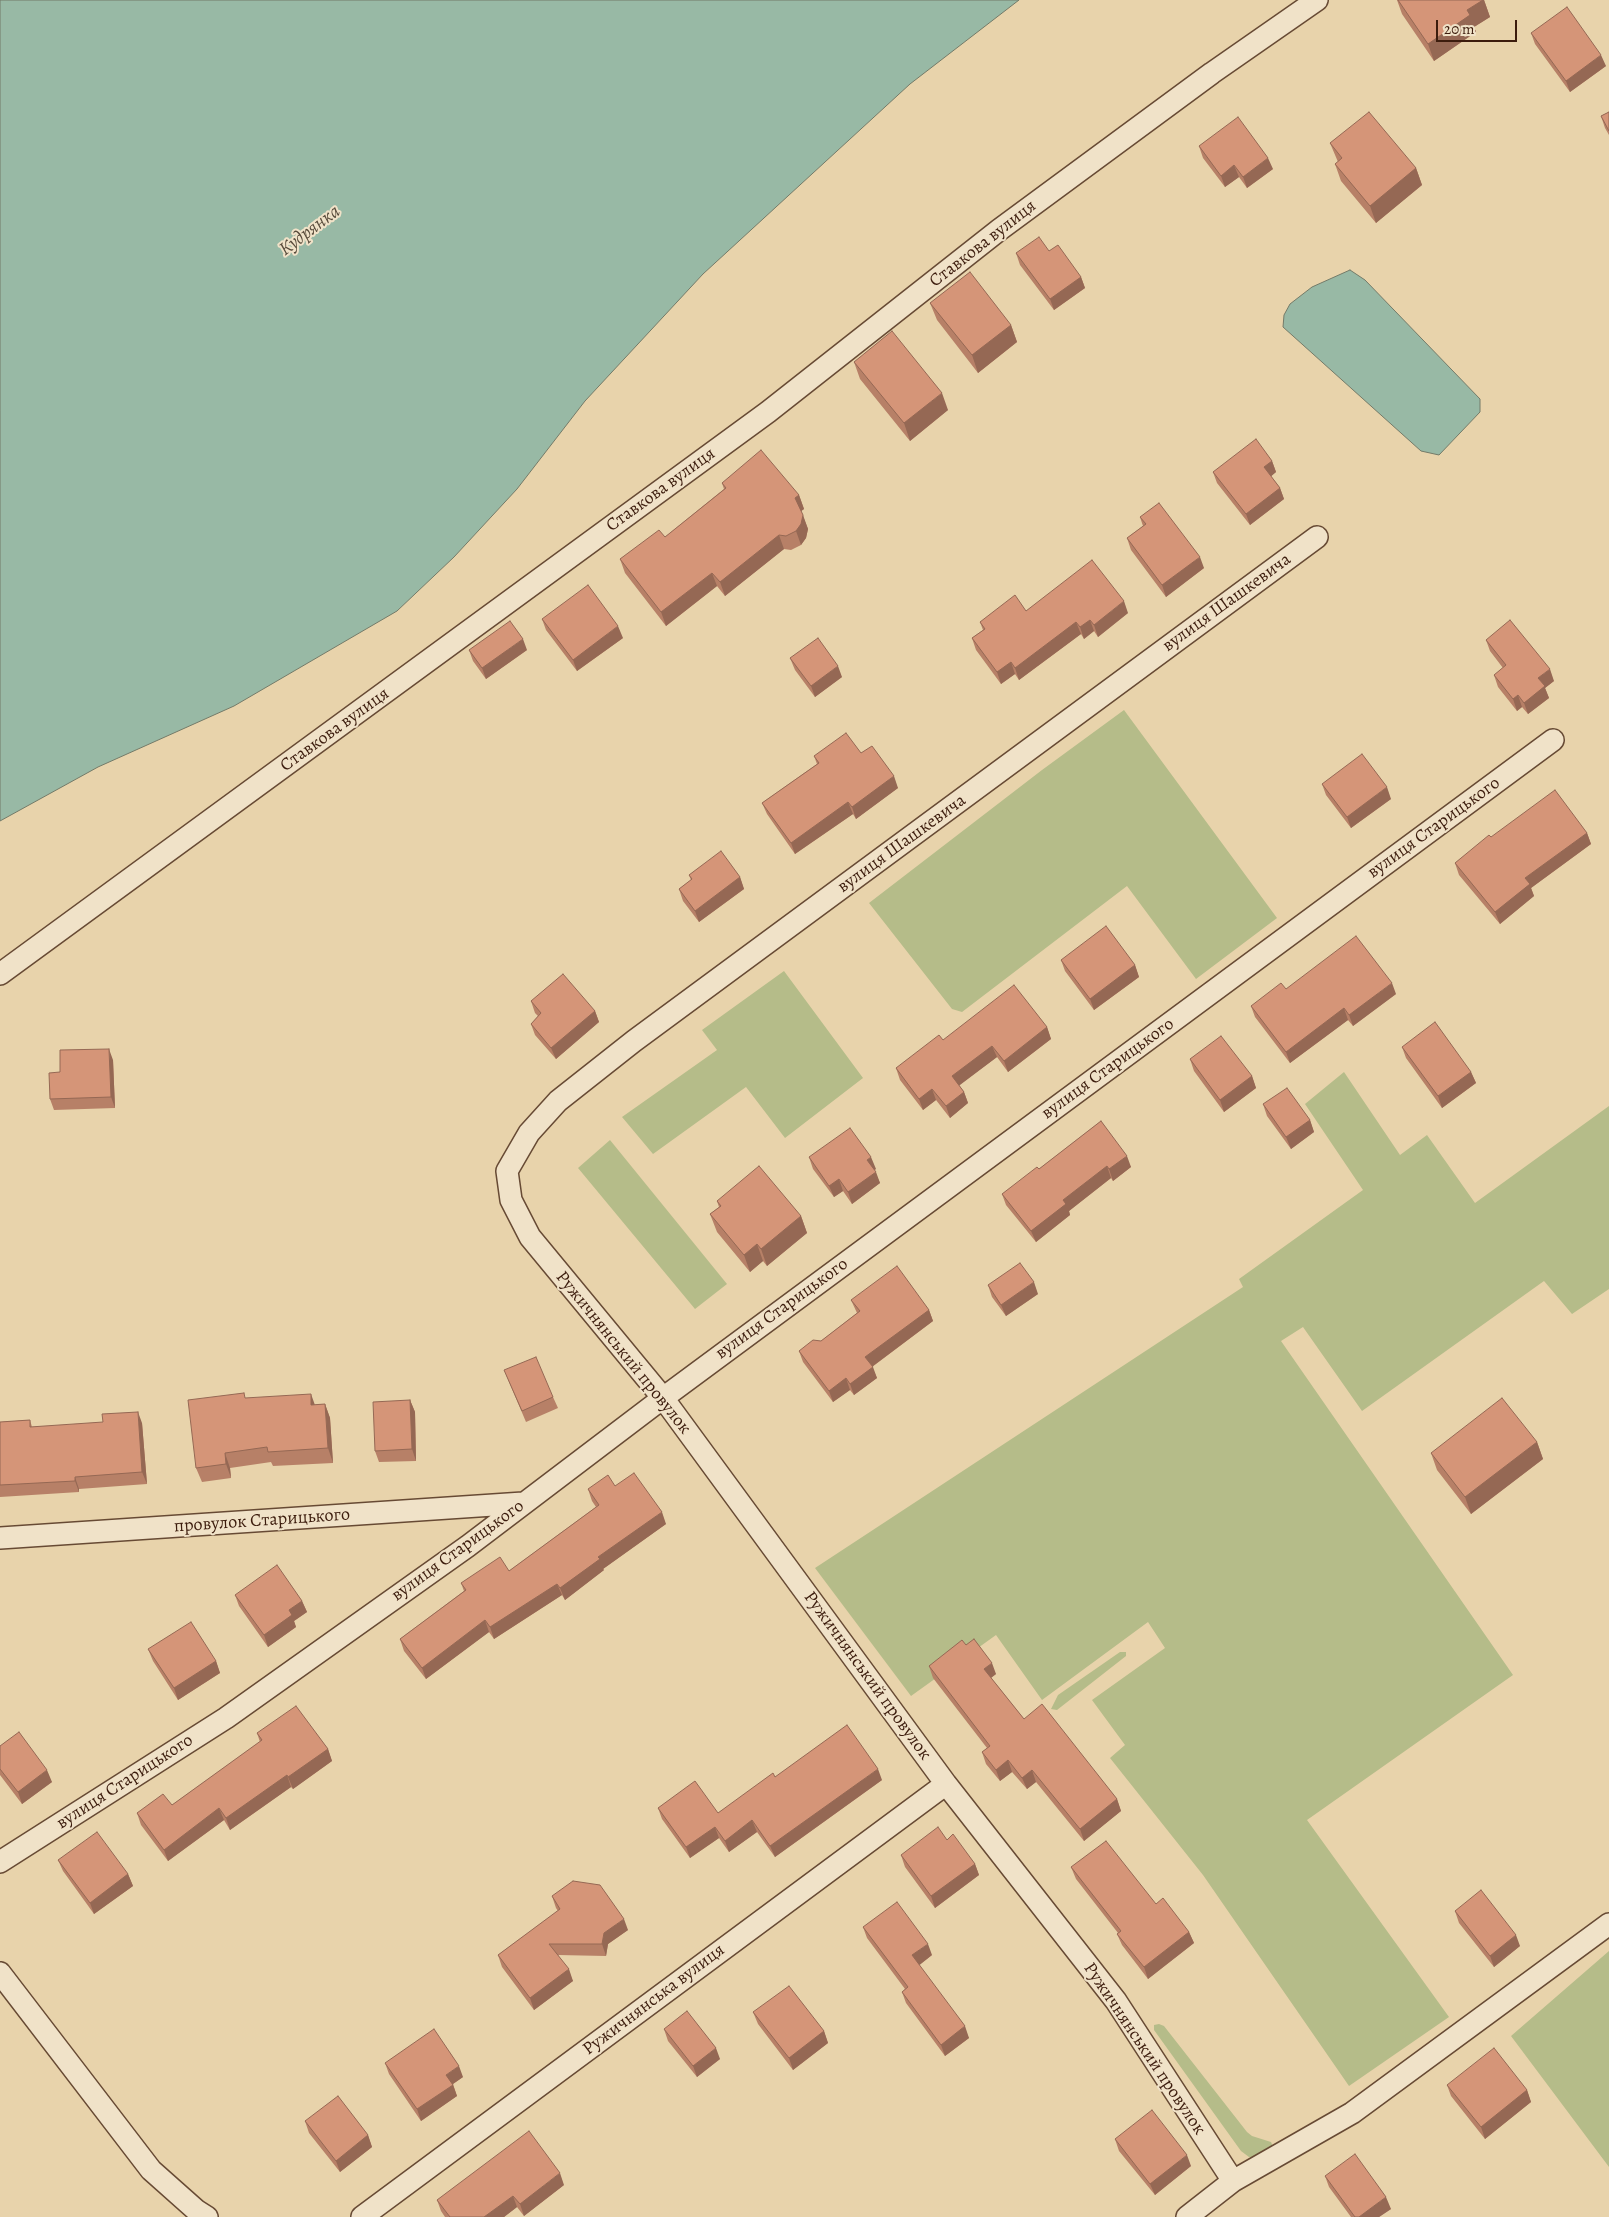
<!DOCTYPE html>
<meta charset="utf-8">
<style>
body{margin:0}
#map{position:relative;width:1609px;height:2217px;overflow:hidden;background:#e8d3ab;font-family:Alegreya,serif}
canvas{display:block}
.scale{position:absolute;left:1436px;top:20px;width:81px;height:22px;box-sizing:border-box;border:2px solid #3c1c0d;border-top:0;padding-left:6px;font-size:15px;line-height:18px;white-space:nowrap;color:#3c1c0d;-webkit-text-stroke:4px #f0e2c8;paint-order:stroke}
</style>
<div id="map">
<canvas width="1609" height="2217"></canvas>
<div class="scale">20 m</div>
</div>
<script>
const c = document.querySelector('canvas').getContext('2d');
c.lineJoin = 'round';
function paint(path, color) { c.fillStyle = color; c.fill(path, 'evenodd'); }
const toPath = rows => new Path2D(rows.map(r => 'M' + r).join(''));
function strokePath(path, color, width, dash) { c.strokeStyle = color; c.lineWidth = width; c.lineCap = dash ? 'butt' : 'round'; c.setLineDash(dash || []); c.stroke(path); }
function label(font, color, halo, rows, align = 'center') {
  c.font = font + ' Alegreya,serif'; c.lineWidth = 4; c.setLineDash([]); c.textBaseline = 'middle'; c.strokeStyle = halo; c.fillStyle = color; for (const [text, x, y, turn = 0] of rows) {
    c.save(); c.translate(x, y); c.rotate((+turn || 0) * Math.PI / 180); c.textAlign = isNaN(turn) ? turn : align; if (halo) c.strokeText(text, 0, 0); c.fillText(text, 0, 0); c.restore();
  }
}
const green = toPath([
 [1124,710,1277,918,1196,979,1127,886,962,1012,952,1009,869,903,1042,770],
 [784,971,863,1078,785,1138,746,1087,653,1154,622,1117,717,1050,702,1030],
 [1344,1072,1400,1155,1427,1135,1475,1203,1609,1106,1609,1289,1572,1314,1544,1281,1362,1411,1303,1327,1281,1341,1513,1675,1307,1820,1449,2017,1349,2086,1203,1875,1110,1758,1125,1745,1092,1700,1165,1648,1148,1622,1042,1700,996,1635,911,1696,815,1568,1243,1287,1239,1279,1363,1190,1305,1104],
 [610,1140,727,1284,695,1309,578,1168],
 [1120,1652,1126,1652,1126,1656,1057,1710,1051,1709,1058,1695],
 [1609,1951,1609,2167,1511,2036],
 [1159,2024,1164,2026,1247,2132,1252,2136,1271,2142,1274,2149,1260,2159,1249,2157,1241,2151,1154,2030,1154,2025]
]);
const water = toPath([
 [0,0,1019,0,910,84,703,274,585,401,517,489,454,557,397,611,234,706,98,767,0,821,0,0],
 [1350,270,1365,280,1480,399,1480,412,1439,455,1421,451,1283,327,1284,315,1290,304,1312,287,1350,270]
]);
const street = toPath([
 [0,974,768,412,999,230,1212,73,1317,0],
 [0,1538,523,1503],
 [0,1862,226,1718,468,1546,663,1398,1553,740],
 [0,1973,151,2170,196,2210,207,2217],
 [1233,2181,1116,2001,946,1784,663,1398,530,1237,511,1200,507,1171,529,1133,558,1101,634,1041,1317,537],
 [362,2217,946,1784],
 [1187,2217,1233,2181,1352,2113,1609,1924]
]);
const wall = toPath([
 [1397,0,1484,0,1490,17,1474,27,1476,32,1434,61,1402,14],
 [1531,33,1606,66,1570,92,1535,44],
 [1609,112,1609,135,1605,128,1601,116],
 [1330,143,1416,168,1422,185,1376,223,1341,181,1335,164,1338,162],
 [1199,146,1273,169,1247,188,1239,177,1225,187,1203,158],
 [1049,251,1081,277,1085,288,1054,310,1020,265,1016,253],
 [930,303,1011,325,1017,342,978,373,937,320],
 [854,362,948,410,910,441,860,379],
 [1272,461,1276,472,1271,476,1280,488,1284,499,1250,525,1217,483,1213,472],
 [722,483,799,495,804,509,801,511,808,529,806,538,801,545,791,550,784,549,725,596,717,586,666,626,625,573,620,559,665,537,724,489],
 [1140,517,1204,568,1166,597,1131,550,1127,538,1143,526],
 [1026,611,1128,613,1098,637,1094,631,1084,639,1081,634,1019,680,1015,674,1001,684,976,650,972,638,983,630,980,622],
 [542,619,623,638,577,671,546,630],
 [1486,640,1554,681,1545,688,1549,698,1528,714,1522,707,1517,711,1498,687,1494,675,1503,668,1490,651],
 [469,650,527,650,486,679,473,661],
 [790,658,842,677,815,697,795,670],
 [861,753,898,788,856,819,853,814,795,854,767,814,762,803,817,764,814,756],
 [1322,784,1391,799,1351,828,1326,795],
 [1587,833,1591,844,1531,888,1534,896,1500,924,1459,875,1455,863,1491,837],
 [689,875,740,877,744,889,699,922,683,901,679,889,691,880],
 [1061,960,1135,965,1139,977,1094,1010,1065,971],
 [1286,989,1396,994,1353,1026,1348,1020,1290,1063,1255,1017,1251,1006],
 [531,1001,595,1011,599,1022,556,1059,535,1035,531,1024,538,1016,535,1013],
 [1047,1027,1051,1039,1008,1072,997,1057,959,1085,964,1092,968,1103,950,1118,936,1100,923,1110,900,1080,896,1068,943,1040],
 [1402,1047,1471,1072,1476,1083,1442,1108,1406,1058],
 [1190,1059,1252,1076,1256,1088,1224,1112,1194,1071],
 [113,1060,115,1108,54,1110,50,1099],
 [1263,1104,1310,1120,1314,1132,1291,1149,1267,1116],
 [1101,1121,1131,1167,1113,1181,1111,1178,1069,1211,1070,1215,1036,1242,1006,1205,1002,1194,1039,1169],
 [809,1157,876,1169,874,1170,880,1183,852,1204,843,1191,834,1197,813,1169],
 [717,1201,801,1216,807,1233,767,1266,763,1261,750,1272,717,1232,710,1214,719,1207],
 [988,1285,1038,1294,1006,1316,992,1297],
 [851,1300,929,1310,933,1321,872,1367,877,1378,854,1395,850,1390,833,1402,803,1362,799,1351,821,1341,857,1313],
 [504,1370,553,1397,558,1408,526,1422],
 [246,1398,314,1405,325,1404,330,1418,333,1463,273,1466,271,1462,230,1468,231,1478,202,1482,196,1468],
 [410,1400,415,1412,416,1461,379,1462,375,1451],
 [30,1420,32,1427,142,1423,147,1484,79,1489,79,1492,0,1497,0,1422],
 [1537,1442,1543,1459,1471,1514,1437,1470,1431,1453],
 [615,1486,666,1524,603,1569,604,1570,565,1600,562,1595,494,1639,489,1632,426,1679,404,1651,400,1639,464,1591,461,1583,509,1571,596,1507,592,1501,588,1489],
 [235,1595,302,1601,307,1612,294,1621,296,1627,268,1647,239,1606],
 [966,1645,996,1674,991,1678,1024,1719,1117,1799,1121,1811,1084,1841,1036,1782,1027,1789,1012,1772,1000,1781,986,1764,982,1752,987,1748,933,1678,929,1666],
 [148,1649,216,1661,220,1673,178,1700,153,1661],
 [257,1733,328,1749,332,1761,293,1789,291,1787,230,1830,224,1820,168,1861,141,1825,137,1813,172,1805,260,1742],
 [0,1746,52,1782,22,1804,0,1775],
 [775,1777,882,1780,775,1857,757,1832,729,1852,719,1838,690,1858,662,1819,658,1808,718,1813],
 [947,1840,975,1864,979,1875,935,1908,905,1867,901,1855],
 [58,1860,128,1874,133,1886,94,1914,63,1871],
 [1071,1867,1156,1904,1189,1932,1194,1943,1148,1979,1122,1945,1117,1934,1118,1933,1076,1879],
 [552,1896,628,1930,608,1944,606,1956,558,1955,573,1981,534,2010,502,1967,498,1955,558,1911,556,1908],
 [1455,1911,1520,1946,1494,1967,1459,1923],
 [863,1927,932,1955,919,1965,969,2038,945,2056,906,2003,902,1992,905,1989,867,1938],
 [753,2012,824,2031,828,2043,793,2070,758,2024],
 [664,2029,720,2059,697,2077,668,2041],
 [385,2063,463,2077,453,2084,457,2096,421,2121,389,2074],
 [1447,2085,1527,2090,1531,2102,1485,2139,1451,2096],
 [305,2121,368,2135,372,2147,340,2172,309,2133],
 [1115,2139,1191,2166,1155,2195,1119,2151],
 [1325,2176,1391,2209,1379,2217,1351,2217,1329,2187],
 [564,2185,524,2216,517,2207,504,2217,445,2217,441,2211,437,2200]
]);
const shadedWall = toPath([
 [1483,0,1484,0,1490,17,1474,27,1476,32,1434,61,1428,44,1467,10],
 [1601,55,1606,66,1570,92,1566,81],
 [1268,158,1273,169,1247,188,1243,177],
 [1234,165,1239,177,1225,187,1221,176],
 [1416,168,1422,185,1376,223,1370,206],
 [1081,277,1085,288,1054,310,1050,299],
 [1011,325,1017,342,978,373,972,355],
 [942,393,948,410,910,441,904,423],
 [1272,461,1276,472,1268,479,1264,467],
 [1280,488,1284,499,1250,525,1246,514],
 [799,495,804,509,800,512,795,498],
 [803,515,808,529,806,538,801,545,796,531],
 [779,535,784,549,725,596,720,582],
 [1200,557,1204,568,1166,597,1162,585],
 [712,573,717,586,666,626,661,612],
 [1124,601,1128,613,1098,637,1094,625],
 [1090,620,1094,631,1084,639,1080,627],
 [1076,622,1081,634,1019,680,1015,668],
 [618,626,623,638,577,671,573,660],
 [523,639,527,650,486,679,482,668],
 [1011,662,1015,674,1001,684,997,672],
 [838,666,842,677,815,697,811,686],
 [1550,669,1554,681,1545,688,1549,698,1528,714,1524,703,1538,678],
 [1518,695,1522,707,1517,711,1513,699],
 [894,776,898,788,856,819,852,807],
 [1387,787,1391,799,1351,828,1347,817],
 [848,802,853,814,795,854,791,843],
 [1587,833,1591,844,1531,888,1534,896,1500,924,1495,912,1525,878],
 [740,877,744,889,699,922,695,911],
 [1135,965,1139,977,1094,1010,1090,999],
 [1392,983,1396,994,1353,1026,1349,1015],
 [1344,1008,1348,1020,1290,1063,1286,1052],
 [595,1011,599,1022,556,1059,551,1048],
 [1047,1027,1051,1039,1008,1072,1004,1061],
 [992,1046,997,1057,956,1088,952,1076],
 [109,1049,113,1060,115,1108,111,1097],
 [1471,1072,1476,1083,1442,1108,1438,1096],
 [1252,1076,1256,1088,1224,1112,1220,1100],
 [932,1089,936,1100,923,1110,919,1099],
 [964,1092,968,1103,950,1118,946,1106],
 [1310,1120,1314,1132,1291,1149,1286,1137],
 [1127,1156,1131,1167,1113,1181,1109,1169],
 [871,1157,876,1169,871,1172,867,1160],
 [1107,1166,1111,1178,1069,1211,1070,1215,1036,1242,1031,1231,1063,1200],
 [876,1172,880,1183,852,1204,848,1192],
 [839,1179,843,1191,834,1197,829,1186],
 [801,1216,807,1233,767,1266,761,1249],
 [757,1244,763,1261,750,1272,744,1255],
 [1034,1282,1038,1294,1006,1316,1001,1305],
 [929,1310,933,1321,869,1369,865,1357],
 [873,1367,877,1378,854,1395,850,1384],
 [846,1378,850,1390,833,1402,829,1391],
 [311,1394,316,1408,311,1405],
 [410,1400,415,1412,416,1461,412,1449],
 [325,1404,330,1418,333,1463,328,1448],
 [138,1412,142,1423,147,1484,142,1472],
 [1537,1442,1543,1459,1471,1514,1465,1497],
 [225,1453,230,1468,231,1478,226,1464],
 [75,1477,79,1489,79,1492,75,1481],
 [662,1512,666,1524,603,1569,604,1570,565,1600,560,1588,598,1557],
 [557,1584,562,1595,494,1639,490,1627],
 [302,1601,307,1612,294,1621,296,1627,268,1647,264,1635,289,1610],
 [485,1620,489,1632,426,1679,422,1668],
 [216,1661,220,1673,178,1700,174,1688],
 [992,1663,996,1674,988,1680,984,1669],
 [328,1749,332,1761,293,1789,288,1777],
 [1008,1760,1012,1772,1000,1781,996,1770],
 [878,1769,882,1780,775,1857,770,1846],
 [47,1770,52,1782,22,1804,18,1792],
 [1032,1770,1036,1782,1027,1789,1022,1778],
 [287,1775,291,1787,230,1830,226,1818],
 [1117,1799,1121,1811,1084,1841,1080,1829],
 [219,1808,224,1820,168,1861,164,1850],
 [752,1820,757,1832,729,1852,725,1841],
 [715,1827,719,1838,690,1858,686,1847],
 [975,1864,979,1875,935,1908,931,1896],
 [128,1874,133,1886,94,1914,90,1903],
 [624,1919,628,1930,608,1944,606,1956,602,1944,604,1933],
 [1189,1932,1194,1943,1148,1979,1144,1967],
 [1516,1935,1520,1946,1494,1967,1490,1956],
 [928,1944,932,1955,917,1967,912,1955],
 [569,1969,573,1981,534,2010,530,1998],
 [965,2026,969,2038,945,2056,941,2045],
 [824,2031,828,2043,793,2070,789,2058],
 [716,2048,720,2059,697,2077,693,2066],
 [459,2066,463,2077,450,2086,446,2075],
 [453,2085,457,2096,421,2121,417,2109],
 [1527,2090,1531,2102,1485,2139,1481,2127],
 [368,2135,372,2147,340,2172,336,2161],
 [1187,2155,1191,2166,1155,2195,1150,2184],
 [560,2173,564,2185,524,2216,520,2204],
 [513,2196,517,2207,504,2217,484,2217],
 [1386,2197,1391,2209,1379,2217,1359,2217]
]);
const building = toPath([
 [1398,0,1483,0,1467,10,1470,15,1428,44,1398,0],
 [1567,7,1601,55,1566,81,1531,33,1567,7],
 [1369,112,1416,168,1370,206,1335,164,1342,158,1330,143,1369,112],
 [1609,112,1609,131,1601,116,1609,112],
 [1238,117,1268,158,1243,177,1234,165,1221,176,1199,146,1238,117],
 [1039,237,1049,251,1058,245,1081,277,1050,299,1016,253,1039,237],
 [970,272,1011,325,972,355,930,303,970,272],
 [892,331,942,393,904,423,854,362,892,331],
 [1256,439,1272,461,1264,467,1280,488,1246,514,1213,472,1256,439],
 [761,450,799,495,795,498,803,515,801,524,796,531,786,536,779,535,720,582,712,573,661,612,620,559,659,530,665,537,726,488,722,483,761,450],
 [1159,503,1200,557,1162,585,1127,538,1146,524,1140,517,1159,503],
 [1092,560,1124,601,1094,625,1090,620,1080,627,1076,622,1015,668,1011,662,997,672,972,638,985,629,980,622,1015,595,1026,611,1092,560],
 [588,585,618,626,573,660,542,619,588,585],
 [1510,620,1550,669,1538,678,1545,686,1524,703,1518,695,1513,699,1494,675,1506,665,1486,640,1510,620],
 [510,621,523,639,482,668,469,650,510,621],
 [818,638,838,666,811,686,790,658,818,638],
 [846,733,861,753,872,746,894,776,852,807,848,802,791,843,762,803,819,763,814,756,846,733],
 [1362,754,1387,787,1347,817,1322,784,1362,754],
 [1555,790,1587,833,1525,878,1530,884,1495,912,1455,863,1489,835,1491,837,1555,790],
 [721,851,740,877,695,911,679,889,692,879,689,875,721,851],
 [1106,926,1135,965,1090,999,1061,960,1106,926],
 [1356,936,1392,983,1349,1015,1344,1008,1286,1052,1251,1006,1281,983,1286,989,1356,936],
 [563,974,595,1011,551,1048,531,1024,541,1013,531,1001,563,974],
 [1014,985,1047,1027,1004,1061,992,1046,952,1076,964,1092,946,1106,932,1089,919,1099,896,1068,939,1035,943,1040,1014,985],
 [1435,1022,1471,1072,1438,1096,1402,1047,1435,1022],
 [1221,1036,1252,1076,1220,1100,1190,1059,1221,1036],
 [109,1049,111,1097,50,1099,49,1073,60,1072,60,1050,109,1049],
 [1287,1088,1310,1120,1286,1137,1263,1104,1287,1088],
 [1101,1121,1127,1156,1109,1169,1107,1166,1063,1200,1066,1204,1031,1231,1002,1194,1037,1167,1039,1169,1101,1121],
 [850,1128,871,1157,867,1160,876,1172,848,1192,839,1179,829,1186,809,1157,850,1128],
 [759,1166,801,1216,761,1249,757,1244,744,1255,710,1214,721,1206,717,1201,759,1166],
 [1020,1263,1034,1282,1001,1305,988,1285,1020,1263],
 [897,1266,929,1310,865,1357,873,1367,850,1384,846,1378,829,1391,799,1351,813,1340,821,1341,860,1311,851,1300,897,1266],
 [536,1357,553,1397,522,1411,504,1370,536,1357],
 [244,1393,245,1398,311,1394,311,1405,325,1404,328,1448,268,1452,267,1447,225,1453,226,1464,196,1468,188,1400,244,1393],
 [1502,1398,1537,1442,1465,1497,1431,1453,1502,1398],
 [410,1400,412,1449,375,1451,373,1402,410,1400],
 [138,1412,142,1472,75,1477,75,1481,0,1485,0,1422,30,1420,30,1427,103,1422,102,1414,138,1412],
 [634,1473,662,1512,598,1557,600,1559,560,1588,557,1584,490,1627,485,1620,422,1668,400,1639,466,1590,461,1583,500,1557,509,1571,599,1505,588,1489,608,1475,615,1486,634,1473],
 [277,1565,302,1601,289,1610,292,1615,264,1635,235,1595,277,1565],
 [191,1622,216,1661,174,1688,148,1649,191,1622],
 [974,1639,992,1663,984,1669,1024,1719,1042,1704,1117,1799,1080,1829,1032,1770,1022,1778,1008,1760,996,1770,982,1752,990,1746,929,1666,962,1640,966,1645,974,1639],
 [296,1706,328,1749,288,1777,287,1775,226,1818,219,1808,164,1850,137,1813,163,1794,172,1805,262,1740,257,1733,296,1706],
 [847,1725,878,1769,770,1846,752,1820,725,1841,715,1827,686,1847,658,1808,695,1781,718,1813,773,1773,775,1777,847,1725],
 [19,1732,47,1770,18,1792,0,1769,0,1746,19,1732],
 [938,1827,947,1840,953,1834,975,1864,931,1896,901,1855,938,1827],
 [97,1832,128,1874,90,1903,58,1860,97,1832],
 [1106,1841,1156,1904,1163,1898,1189,1932,1144,1967,1117,1934,1121,1931,1071,1867,1106,1841],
 [573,1881,600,1885,624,1919,604,1933,602,1944,549,1944,569,1969,530,1998,498,1955,560,1909,552,1896,573,1881],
 [1481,1890,1516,1935,1490,1956,1455,1911,1481,1890],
 [897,1902,928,1944,912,1955,965,2026,941,2045,902,1992,908,1987,863,1927,897,1902],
 [789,1986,824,2031,789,2058,753,2012,789,1986],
 [687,2011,716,2048,693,2066,664,2029,687,2011],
 [434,2029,459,2066,446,2075,453,2085,417,2109,385,2063,434,2029],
 [1494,2048,1527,2090,1481,2127,1447,2085,1494,2048],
 [338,2096,368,2135,336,2161,305,2121,338,2096],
 [1152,2110,1187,2155,1150,2184,1115,2139,1152,2110],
 [529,2131,560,2173,520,2204,513,2196,484,2217,450,2217,437,2200,529,2131],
 [1355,2154,1386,2197,1359,2217,1355,2217,1325,2176,1355,2154]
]);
const streetNames = [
 ["Ставкова вулиця",983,244,-38],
 ["Ставкова вулиця",661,490,-36],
 ["вулиця Шашкевича",1227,603,-36],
 ["Ставкова вулиця",335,730,-36],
 ["вулиця Старицького",1434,828,-36],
 ["вулиця Шашкевича",902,844,-36],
 ["вулиця Старицького",1108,1069,-36],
 ["вулиця Старицького",782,1309,-36],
 ["Ружичнянський провулок",623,1353,51],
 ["провулок Старицького",262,1521,-4],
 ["вулиця Старицького",458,1551,-36],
 ["Ружичнянський провулок",867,1676,54],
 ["вулиця Старицького",125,1782,-33],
 ["Ружичнянська вулиця",654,2000,-37],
 ["Ружичнянський провулок",1144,2049,56]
];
const waterNames = [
 ["Кудрянка",310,231,-37]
];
paint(green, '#b5bc89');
paint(water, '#98b9a5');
strokePath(water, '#737a68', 1);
strokePath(street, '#674a34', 24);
strokePath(street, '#f0e2c8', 21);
paint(wall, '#b78067');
paint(shadedWall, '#956854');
paint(building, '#d59578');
strokePath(building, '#956854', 1);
label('18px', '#3c1c0d', '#f0e2c8', streetNames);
label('italic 19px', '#584b3b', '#f0e2c8', waterNames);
</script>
